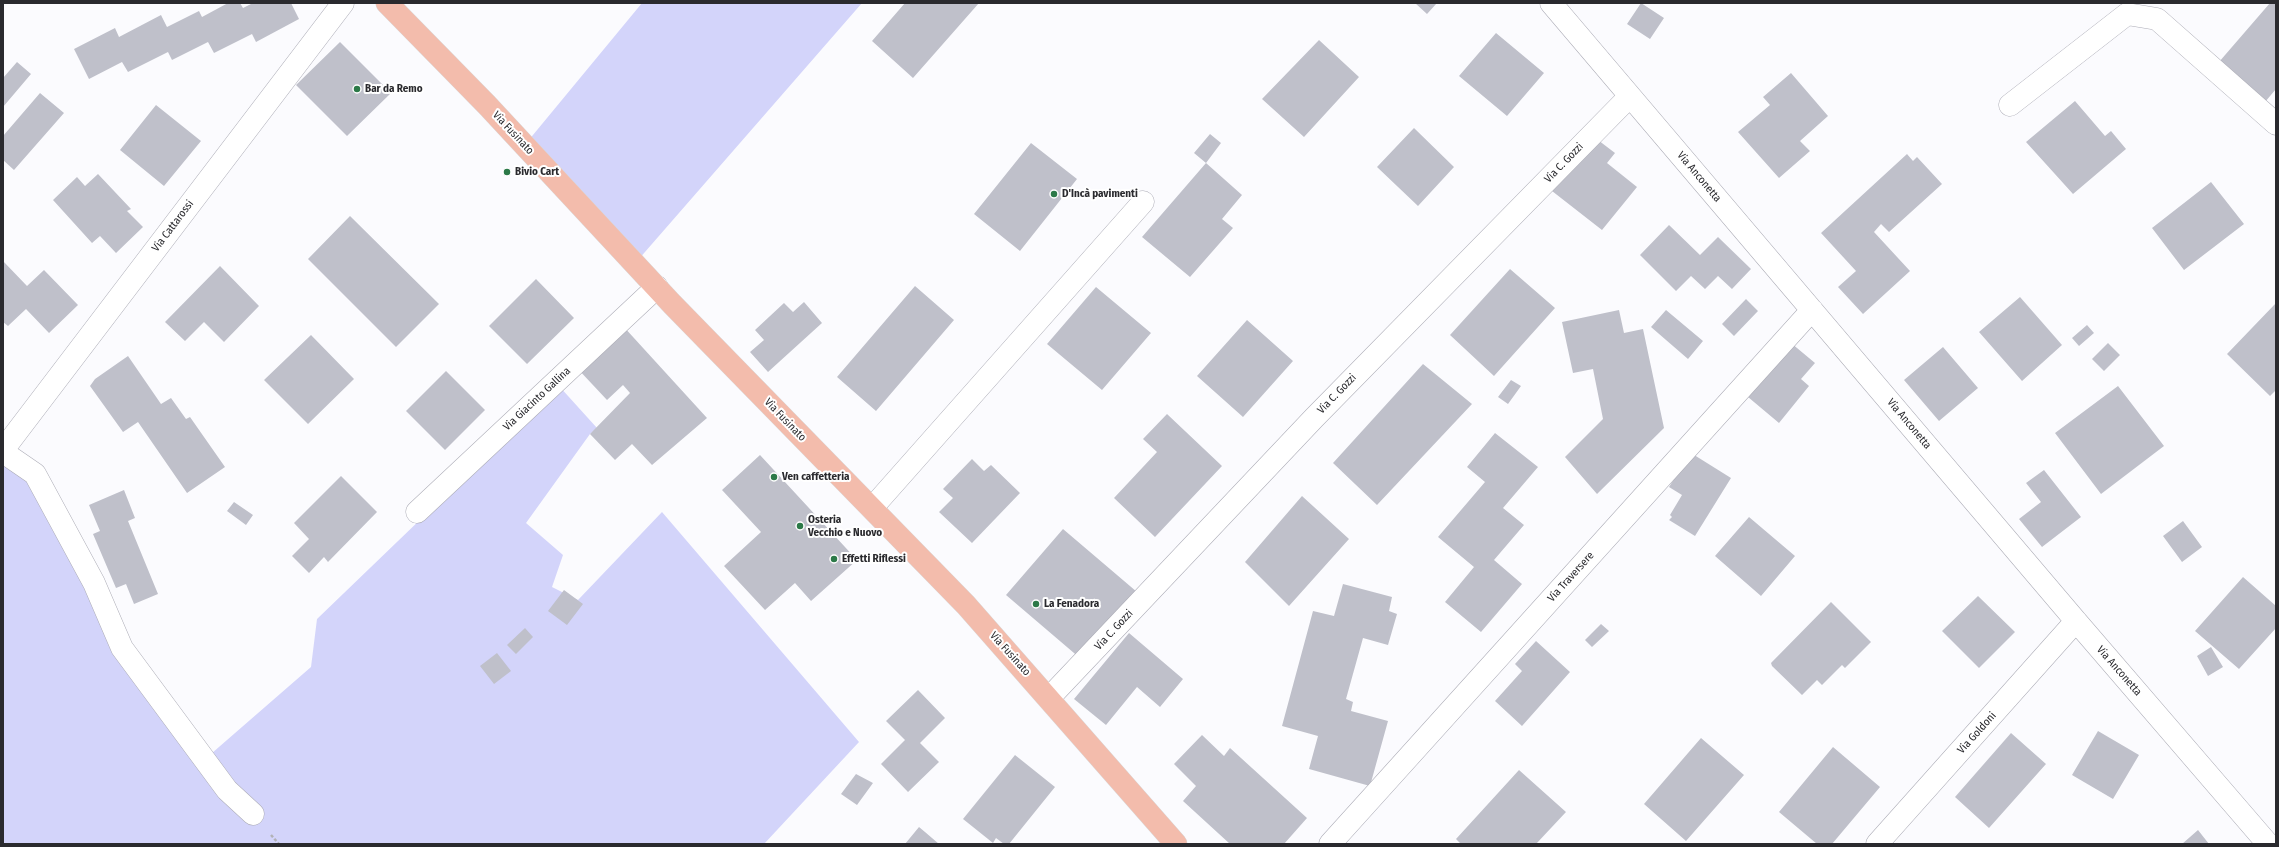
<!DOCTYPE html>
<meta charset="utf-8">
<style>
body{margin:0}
#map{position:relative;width:2279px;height:847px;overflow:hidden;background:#fbfbfe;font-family:"Fira Sans Condensed",sans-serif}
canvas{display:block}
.frame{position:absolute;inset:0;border:4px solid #2a2a2e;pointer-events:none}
</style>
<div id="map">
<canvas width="2279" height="847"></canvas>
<div class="frame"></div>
</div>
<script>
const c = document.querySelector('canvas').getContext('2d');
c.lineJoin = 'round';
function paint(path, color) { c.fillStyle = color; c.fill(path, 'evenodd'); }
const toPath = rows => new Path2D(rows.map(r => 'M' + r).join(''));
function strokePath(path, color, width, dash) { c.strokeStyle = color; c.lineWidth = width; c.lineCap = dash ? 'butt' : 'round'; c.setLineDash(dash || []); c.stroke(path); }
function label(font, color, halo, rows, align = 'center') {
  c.font = font + ' "Fira Sans Condensed",sans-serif'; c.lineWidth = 4; c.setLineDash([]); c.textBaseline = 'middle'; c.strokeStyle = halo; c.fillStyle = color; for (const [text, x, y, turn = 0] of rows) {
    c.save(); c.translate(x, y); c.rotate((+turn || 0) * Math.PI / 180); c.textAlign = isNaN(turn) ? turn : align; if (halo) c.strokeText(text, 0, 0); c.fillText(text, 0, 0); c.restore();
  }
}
const green = toPath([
 [642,3,862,3,638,260,528,141],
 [559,386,597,428,590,434,526,523,563,555,552,587,578,600,662,512,859,742,764,844,3,844,3,452,35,474,94,583,204,760,311,667,317,619]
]);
const building = toPath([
 [228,3,240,3,243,8,253,3,291,3,299,19,256,42,252,34,214,53,208,42,172,60,168,52,128,72,122,62,89,79,74,49,115,28,119,37,161,15,167,27,199,11,202,17],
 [905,3,979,3,913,78,872,41],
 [1415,3,1437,3,1427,14],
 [1641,3,1664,18,1650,39,1627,24],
 [2270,3,2276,3,2276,89,2265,102,2219,62],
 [1496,33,1544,73,1507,116,1459,76],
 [1319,40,1359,77,1304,137,1262,99],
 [340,42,391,93,347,136,296,85],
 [17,62,31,74,3,107,3,78],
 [1791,73,1828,116,1800,141,1810,151,1779,178,1738,132,1770,105,1763,97],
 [40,93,64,113,14,170,3,160,3,136],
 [2075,101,2105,136,2111,131,2126,149,2073,194,2026,142],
 [156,105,201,141,164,186,120,150],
 [1414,128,1454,167,1418,206,1377,167],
 [1210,134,1221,143,1206,163,1194,153],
 [1594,137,1615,153,1607,163,1637,187,1602,230,1552,191],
 [1031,143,1077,179,1020,251,974,214],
 [1907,154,1913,161,1917,157,1942,184,1889,232,1881,224,1874,232,1910,271,1863,314,1838,287,1856,271,1821,233],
 [1206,163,1242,195,1222,219,1233,228,1190,277,1142,237],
 [98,174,131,209,127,211,143,227,116,253,100,236,92,243,53,200,77,177,85,186],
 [2211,182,2244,224,2184,270,2152,228],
 [350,216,439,304,396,347,308,259],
 [1669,225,1700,255,1718,237,1751,269,1732,289,1718,276,1705,289,1691,276,1676,291,1640,255],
 [3,261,27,286,44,270,78,305,49,333,26,309,8,326,3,322],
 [220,266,259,306,224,342,204,322,185,341,165,322],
 [1510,269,1555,308,1494,376,1450,335],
 [536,279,574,318,527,364,489,326],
 [915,286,954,320,876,411,837,377],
 [1096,287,1151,333,1102,390,1047,344],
 [2020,297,2062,345,2022,381,1979,332],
 [1746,299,1758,311,1734,336,1722,324],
 [804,302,822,323,768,372,750,352,764,340,755,330,784,303,793,312],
 [2276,303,2276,390,2270,396,2227,354],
 [1619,310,1624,333,1643,329,1664,428,1597,494,1565,457,1603,419,1593,369,1573,373,1562,322],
 [1666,310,1703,341,1688,359,1651,327],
 [1247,320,1293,361,1243,417,1197,376],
 [2087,325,2094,333,2079,346,2072,338],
 [623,326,707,418,652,465,632,444,615,460,590,434,630,393,623,385,607,400,577,368],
 [311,335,354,379,308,424,264,380],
 [1791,343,1815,363,1801,379,1809,386,1779,423,1748,397],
 [2108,343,2120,355,2104,371,2092,359],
 [1943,347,1978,388,1939,421,1904,380],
 [128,356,161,404,171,398,186,419,190,417,225,467,187,493,138,422,123,432,90,386,95,379],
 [1423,364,1472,404,1377,505,1333,463],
 [446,371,485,410,445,450,406,411],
 [1511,380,1521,386,1508,404,1498,397],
 [2118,386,2164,446,2101,494,2055,433],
 [1167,414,1222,466,1155,537,1114,498,1157,452,1143,439],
 [1495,433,1538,467,1503,508,1524,525,1494,560,1522,584,1481,632,1445,602,1474,567,1438,537,1485,482,1467,467],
 [1691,453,1731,478,1695,536,1669,520,1672,517,1670,515,1682,495,1669,487],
 [760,455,857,560,811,601,795,583,765,610,724,566,761,532,722,490],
 [972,459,984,471,991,465,1020,493,972,543,939,512,953,498,943,489],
 [2044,470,2081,517,2042,547,2019,519,2041,502,2026,483],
 [341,476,377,512,328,562,324,557,309,573,292,556,309,539,294,523],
 [124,490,135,518,128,521,158,594,134,604,126,584,116,588,93,534,100,531,89,505],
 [1302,496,1349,539,1289,606,1245,562],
 [234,502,253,515,246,525,227,511],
 [1749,517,1795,556,1761,596,1715,556],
 [2183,521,2202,547,2182,562,2163,536],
 [1063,529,1137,592,1081,659,1006,595],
 [2243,577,2276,606,2276,628,2239,669,2195,631],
 [1343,584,1392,597,1389,611,1397,614,1388,645,1363,638,1346,699,1353,702,1351,711,1388,721,1370,786,1309,769,1318,736,1282,726,1313,611,1334,616],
 [564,590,583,604,567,625,548,611],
 [1978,596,2015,632,1979,668,1942,631],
 [1831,602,1871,642,1845,668,1842,665,1822,685,1817,680,1802,695,1772,666,1771,663],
 [1601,624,1609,631,1592,647,1585,640],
 [525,628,533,637,516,654,507,645],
 [1129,633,1183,679,1160,707,1137,687,1106,725,1074,699],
 [1536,641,1570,672,1522,726,1495,701,1522,671,1515,664],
 [2211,647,2223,667,2208,676,2197,656],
 [497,653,511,671,494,684,480,666],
 [918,690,945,718,920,743,939,762,908,792,881,764,905,740,886,721],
 [2098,731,2139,755,2113,799,2072,775],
 [2011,733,2046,764,1989,828,1955,797],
 [1202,735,1224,756,1230,748,1307,818,1284,844,1230,844,1183,801,1196,786,1174,764],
 [1701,738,1744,775,1686,841,1644,804],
 [1833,747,1880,787,1832,844,1817,844,1779,812],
 [1015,755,1055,787,1009,844,1004,844,996,838,993,843,963,819],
 [1519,770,1566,812,1536,844,1461,844,1456,839],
 [856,774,873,783,857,805,841,794],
 [919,827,925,832,939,844,905,844],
 [2198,830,2209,844,2182,844]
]);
const path = toPath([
 [271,835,279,844]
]);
const minor = toPath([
 [1551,3,2076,621,2268,844],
 [2010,105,2127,14,2157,19,2276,124],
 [3,450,343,3],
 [3,452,35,474,94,583,122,648,227,790,253,814],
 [872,508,1143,202],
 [417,512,657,287],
 [1049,698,1314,418,1630,96],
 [1330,844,1812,310],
 [1877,844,2076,621]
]);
const major = toPath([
 [387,3,487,105,672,304,966,605,1176,844]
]);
const markers = [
 [357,89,4,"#2c7948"],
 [507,172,4,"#2c7948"],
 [1054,194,4,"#2c7948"],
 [774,477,4,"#2c7948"],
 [800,526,4,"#2c7948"],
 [834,559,4,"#2c7948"],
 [1036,604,4,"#2c7948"]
];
const poiNames = [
 ["Bar da Remo",365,89],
 ["Bivio Cart",515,172],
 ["D'Incà pavimenti",1062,194],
 ["Ven caffetteria",782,477],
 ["Osteria",808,520],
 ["Vecchio e Nuovo",808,533],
 ["Effetti Riflessi",842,559],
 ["La Fenadora",1044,604]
];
const streetNames = [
 ["Via Fusinato",513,133,47],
 ["Via C. Gozzi",1564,163,-46],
 ["Via Anconetta",1699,177,50],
 ["Via Cattarossi",173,226,-53],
 ["Via C. Gozzi",1337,394,-46],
 ["Via Giacinto Gallina",537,399,-43],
 ["Via Fusinato",785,420,46],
 ["Via Anconetta",1909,424,50],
 ["Via Traversere",1571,577,-48],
 ["Via C. Gozzi",1114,630,-47],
 ["Via Fusinato",1010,654,48],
 ["Via Anconetta",2119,671,49],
 ["Via Goldoni",1977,733,-48]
];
paint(green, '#d3d4fa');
paint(building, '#bfc0ca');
strokePath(minor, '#adadb7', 23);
strokePath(major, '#d9d9d9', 23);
strokePath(path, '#b2b2b6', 2.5, [3, 2]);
strokePath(minor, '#fff', 22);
strokePath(major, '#f3bcac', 22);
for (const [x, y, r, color] of markers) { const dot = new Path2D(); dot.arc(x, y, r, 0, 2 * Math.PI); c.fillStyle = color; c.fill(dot); strokePath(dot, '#fff', 1.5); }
label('bold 11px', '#2a2a2e', '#fff', poiNames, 'left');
label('11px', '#2a2a2e', '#fff', streetNames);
</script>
